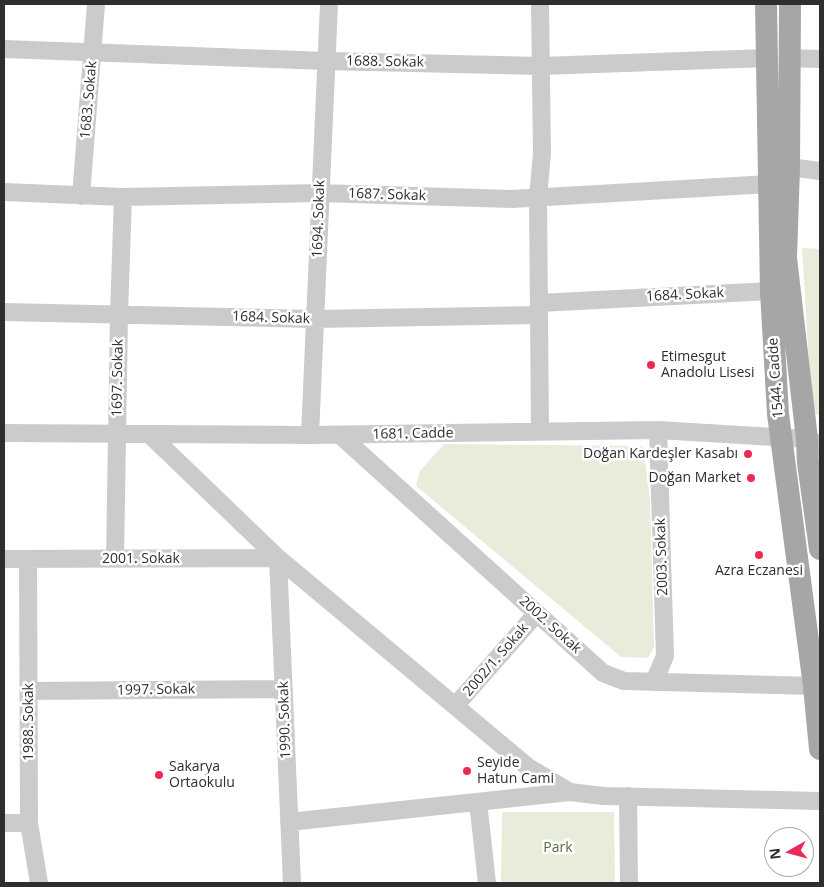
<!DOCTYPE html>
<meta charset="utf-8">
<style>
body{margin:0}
#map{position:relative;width:824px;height:887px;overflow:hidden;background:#fff;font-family:"Open Sans",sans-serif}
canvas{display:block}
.frame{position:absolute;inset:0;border:5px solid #2e2e2e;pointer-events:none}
.north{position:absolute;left:764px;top:827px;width:50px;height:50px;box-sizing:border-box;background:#fff;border:1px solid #ababab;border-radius:50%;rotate:263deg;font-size:14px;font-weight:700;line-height:20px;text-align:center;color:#2e2e2e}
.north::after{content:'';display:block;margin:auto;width:18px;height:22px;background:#eb2a55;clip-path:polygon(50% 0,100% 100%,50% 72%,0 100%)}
</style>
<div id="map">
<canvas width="824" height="887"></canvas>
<div class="frame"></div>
<div class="north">N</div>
</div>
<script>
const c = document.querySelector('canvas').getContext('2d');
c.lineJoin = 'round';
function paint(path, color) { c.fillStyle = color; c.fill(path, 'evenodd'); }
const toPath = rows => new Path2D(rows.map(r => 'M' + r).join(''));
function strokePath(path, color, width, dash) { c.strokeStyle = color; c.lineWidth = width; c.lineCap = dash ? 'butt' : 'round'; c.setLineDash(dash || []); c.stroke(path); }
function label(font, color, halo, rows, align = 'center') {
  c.font = font + ' "Open Sans",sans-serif'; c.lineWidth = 5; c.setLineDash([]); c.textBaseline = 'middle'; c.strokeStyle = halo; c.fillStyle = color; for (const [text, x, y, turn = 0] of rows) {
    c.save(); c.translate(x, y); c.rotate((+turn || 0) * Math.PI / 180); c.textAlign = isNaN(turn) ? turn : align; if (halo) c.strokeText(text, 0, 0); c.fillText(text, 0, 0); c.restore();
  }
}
const green = toPath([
 [802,248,820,249,820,416,812,411],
 [444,444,643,446,650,500,654,647,648,658,621,657,416,486,420,471],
 [502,812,614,812,615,883,501,883]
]);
const minor = toPath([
 [540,4,542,153,538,198,540,431],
 [4,49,326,61,541,66,767,58],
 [790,58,820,59],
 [789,167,820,171],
 [4,192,123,197,320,193,512,199,769,184],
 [81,196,96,4],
 [539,303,771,291],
 [4,312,315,319,538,315],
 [4,433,310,435,658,430,807,439,820,445],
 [149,434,278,558,528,767,570,792,603,796,820,801],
 [310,435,329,4],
 [340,435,603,673,624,681,814,686],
 [4,559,278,558,292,883],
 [115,559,119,314,123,197],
 [28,560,29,823,39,883],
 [654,682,665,656,658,430],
 [29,691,284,689],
 [455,706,537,613],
 [628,796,629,883],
 [478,802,487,883],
 [289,822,570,792],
 [4,823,29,823]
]);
const major = toPath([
 [766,4,771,291,778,414,814,686,820,749],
 [790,4,789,167,786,258,807,439,808,463,820,549]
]);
const markers = [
 [651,365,5,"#eb2a55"],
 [748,454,5,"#eb2a55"],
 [751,478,5,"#eb2a55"],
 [759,555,5,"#eb2a55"],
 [467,771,5,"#eb2a55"],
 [159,775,5,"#eb2a55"]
];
const streetNames = [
 ["1688. Sokak",385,62,1],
 ["1683. Sokak",89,100,-85],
 ["1687. Sokak",387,195,2],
 ["1694. Sokak",319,219,-88],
 ["1684. Sokak",685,295,-3],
 ["1684. Sokak",271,318,2],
 ["1697. Sokak",118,378,-89],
 ["1544. Cadde",776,378,-94],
 ["1681. Cadde",413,434,-1],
 ["2003. Sokak",662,557,-92],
 ["2001. Sokak",141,559],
 ["2002. Sokak",550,625,42],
 ["2002/1. Sokak",496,660,-49],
 ["1997. Sokak",156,690,-1],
 ["1990. Sokak",285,720,-92],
 ["1988. Sokak",29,722,-90]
];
const poiNames = [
 ["Etimesgut",661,357],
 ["Anadolu Lisesi",661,373],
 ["Doğan Kardeşler Kasabı",738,454,"right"],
 ["Doğan Market",741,478,"right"],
 ["Azra Eczanesi",759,571,"center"],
 ["Seyide",477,763],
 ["Hatun Cami",477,779],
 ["Sakarya",169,767],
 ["Ortaokulu",169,783]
];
const parkNames = [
 ["Park",558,848]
];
paint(green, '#e7ecdb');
strokePath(minor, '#cbcbcb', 18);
strokePath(major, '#a6a6a6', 22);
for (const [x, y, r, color] of markers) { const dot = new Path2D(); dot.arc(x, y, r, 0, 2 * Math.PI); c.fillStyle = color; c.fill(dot); strokePath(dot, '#fff', 2); }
label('14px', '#2e2e2e', '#fff', streetNames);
label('14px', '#2e2e2e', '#fff', poiNames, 'left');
label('14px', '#586b3a', '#fff', parkNames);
</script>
